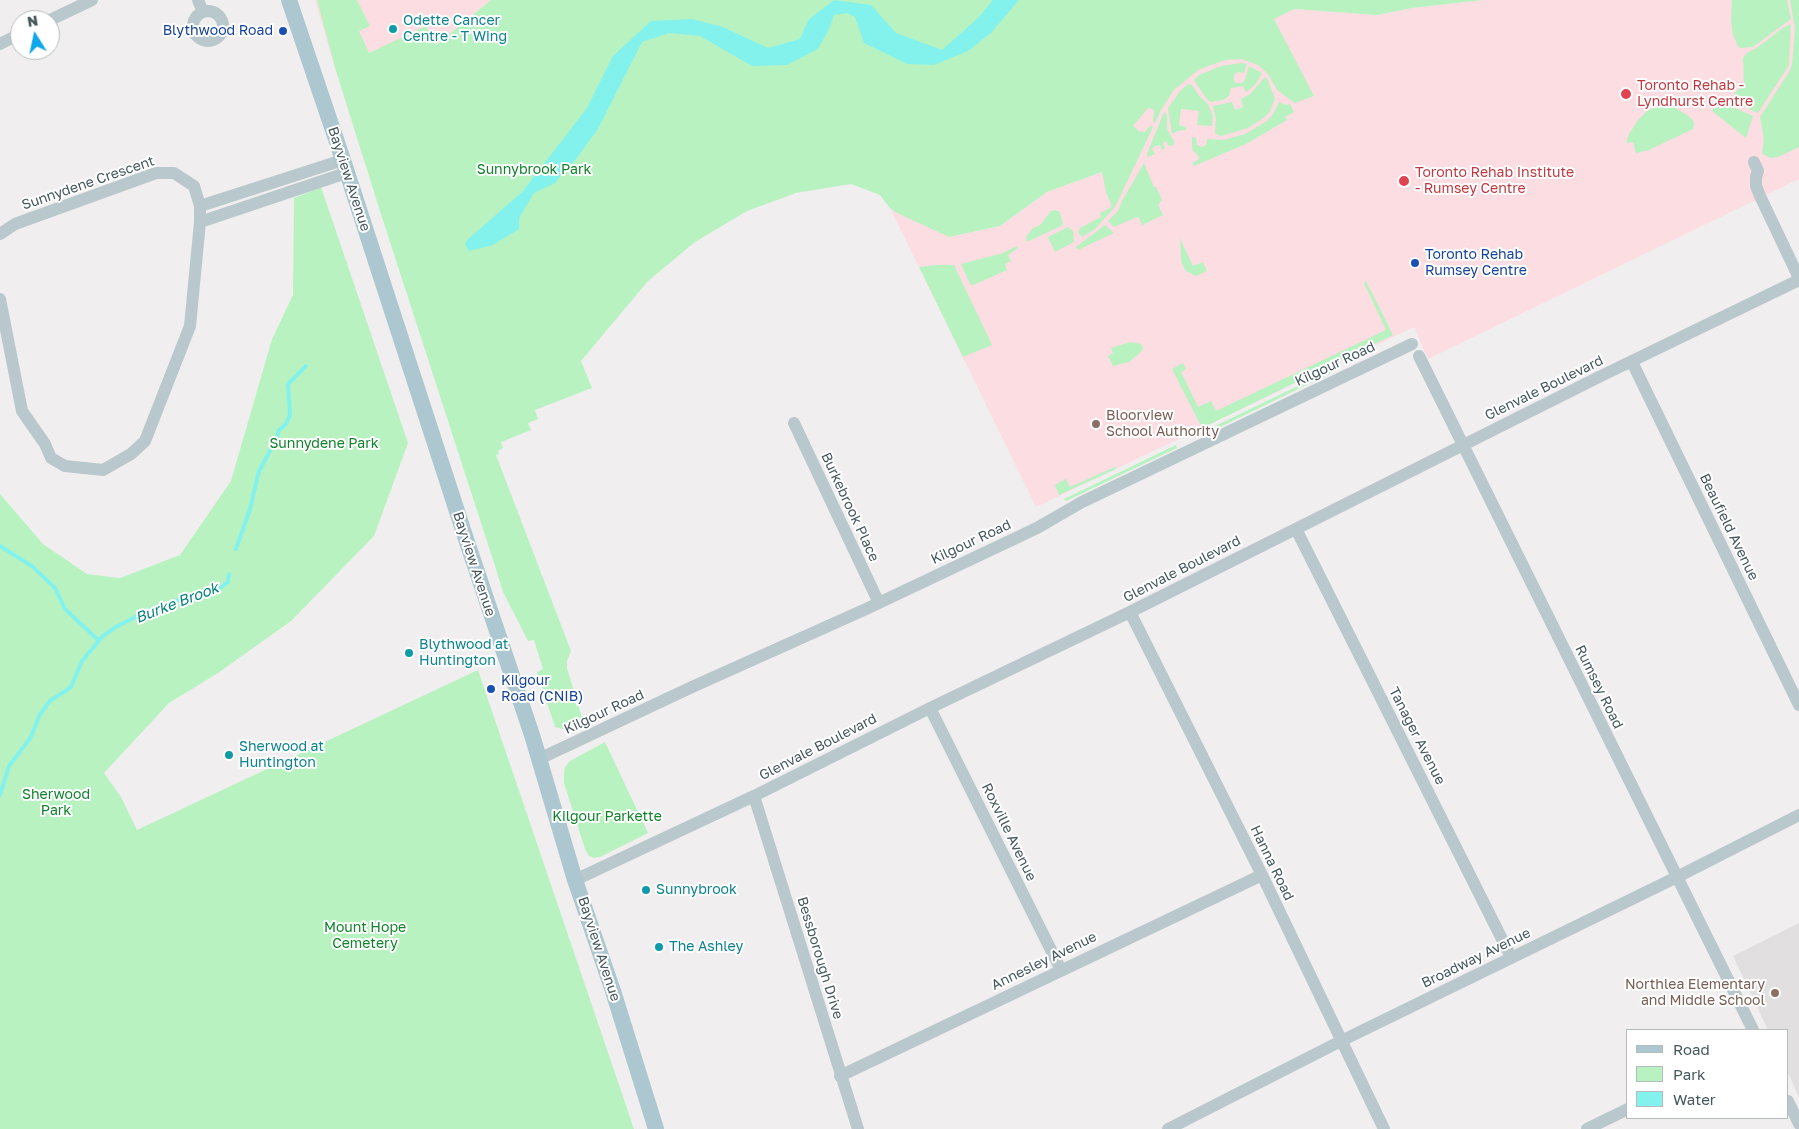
<!DOCTYPE html>
<style>
body{margin:0}
#map{position:relative;width:1799px;height:1129px;overflow:hidden;background:#f1eeef;font-family:"Golos Text",sans-serif}
canvas{display:block}
.legend{position:absolute;left:1626px;top:1029px;width:162px;height:90px;box-sizing:border-box;background:#fff;border:1px solid #b5bcbe;margin:0;padding:6px 9px;list-style:none;font-size:15px;color:#45585d}
.legend li{display:flex;align-items:center;gap:10px;height:25px}
.legend b{width:25px;border:1px solid #b5bcbe}
.north{position:absolute;left:10px;top:10px;width:50px;height:50px;box-sizing:border-box;background:#fff;border:1px solid #b5bcbe;border-radius:50%;rotate:350deg;font-size:14px;font-weight:700;line-height:20px;text-align:center;color:#45585d}
.north::after{content:'';display:block;margin:auto;width:18px;height:22px;background:#0da7ec;clip-path:polygon(50% 0,100% 100%,50% 72%,0 100%)}
</style>
<div id="map">
<canvas width="1799" height="1129"></canvas>
<ul class="legend">
<li><b style="height:6px;background:#acc7cf"></b>Road</li>
<li><b style="height:14px;background:#b9f2c1"></b>Park</li>
<li><b style="height:14px;background:#84f2ec"></b>Water</li>
</ul>
<div class="north">N</div>
</div>
<script>
const c = document.querySelector('canvas').getContext('2d');
c.lineJoin = 'round';
function paint(path, color) { c.fillStyle = color; c.fill(path, 'evenodd'); }
const toPath = rows => new Path2D(rows.map(r => 'M' + r).join(''));
function strokePath(path, color, width, dash) { c.strokeStyle = color; c.lineWidth = width; c.lineCap = dash ? 'butt' : 'round'; c.setLineDash(dash || []); c.stroke(path); }
function label(font, color, halo, rows, align = 'center') {
  c.font = font + ' "Golos Text",sans-serif'; c.lineWidth = 4; c.setLineDash([]); c.textBaseline = 'middle'; c.strokeStyle = halo; c.fillStyle = color; for (const [text, x, y, turn = 0] of rows) {
    c.save(); c.translate(x, y); c.rotate((+turn || 0) * Math.PI / 180); c.textAlign = isNaN(turn) ? turn : align; if (halo) c.strokeText(text, 0, 0); c.fillText(text, 0, 0); c.restore();
  }
}
const education = toPath([
 [1799,923,1799,1097,1788,1073,1788,1030,1768,1030,1733,956]
]);
const medical = toPath([
 [315,0,491,0,436,45,426,26,336,71],
 [1483,0,1799,0,1799,179,1428,359,1414,327,1036,507,890,208,949,237,1000,226,1047,192,1106,171,1117,144,1191,53,1294,9,1377,15,1412,8]
]);
const green = toPath([
 [317,0,357,0,370,26,359,31,369,53,426,26,436,45,491,0,1483,0,1412,8,1377,15,1294,9,1274,19,1314,96,1295,103,1277,90,1268,74,1258,65,1242,59,1225,60,1198,70,1174,90,1161,110,1155,123,1153,121,1154,112,1153,109,1148,108,1133,126,1139,131,1145,132,1150,126,1153,127,1115,207,1095,229,1082,237,1078,232,1080,228,1101,217,1100,213,1112,207,1106,192,1102,172,1047,192,1000,226,949,237,897,213,890,208,880,195,851,184,796,193,747,211,695,242,648,281,581,361,592,388,535,410,538,419,528,423,531,430,501,442,503,448,498,451,499,454,496,455,571,651,567,661,567,668,583,721,566,729,562,729,555,727,537,672,543,669,534,640,528,641,503,592,494,563,380,211,336,71],
 [1732,0,1787,0,1791,19,1753,47,1739,48,1733,35,1731,20],
 [1790,0,1799,0,1799,147,1778,157,1771,158,1762,154,1764,139,1760,117,1789,72,1792,65,1795,28],
 [1791,24,1789,65,1758,113,1729,100,1744,83,1743,58,1747,53,1758,47,1784,27],
 [1241,63,1247,64,1244,73,1238,72,1234,75,1234,80,1236,83,1242,83,1245,80,1249,66,1262,73,1256,84,1246,92,1243,86,1231,88,1229,96,1223,100,1210,102,1205,97,1194,80,1199,75,1221,66],
 [1265,77,1268,80,1275,99,1269,113,1262,119,1248,128,1221,136,1216,134,1215,132,1216,119,1213,106,1232,102,1235,110,1243,107,1241,99,1250,94],
 [1188,84,1192,85,1200,97,1208,104,1213,116,1212,126,1197,125,1199,111,1181,109,1179,125,1186,127,1186,130,1177,131,1172,134,1168,108,1180,91],
 [1279,102,1286,105,1290,104,1294,112,1285,117,1287,120,1246,144,1194,166,1192,163,1198,160,1199,157,1192,149,1192,137,1196,138,1197,145,1202,147,1206,145,1207,139,1224,140,1245,134,1267,121,1273,114],
 [1662,104,1669,104,1687,115,1693,120,1694,125,1693,129,1649,150,1636,153,1633,142,1626,143,1629,134,1639,119,1647,111],
 [1726,104,1753,116,1746,138,1712,111,1713,109],
 [1164,112,1167,115,1167,129,1174,141,1174,145,1168,146,1167,142,1165,141,1163,144,1165,148,1162,150,1160,145,1155,146,1152,149,1155,154,1148,157,1147,154],
 [1144,163,1154,187,1156,187,1162,200,1158,205,1163,215,1142,225,1139,218,1137,217,1114,227,1108,221,1118,211,1122,201],
 [321,187,408,443,374,536,291,621,218,673,169,703,104,773,121,797,137,830,478,670,634,1129,0,1129,0,494,43,544,87,574,120,578,180,555,231,481,272,339,293,295,294,198],
 [1055,210,1060,212,1063,225,1027,242,1026,237,1033,228,1040,225,1051,211],
 [1105,225,1114,233,1078,250,1076,247],
 [1068,227,1073,231,1074,242,1055,252,1048,237],
 [1180,238,1193,266,1203,262,1207,271,1196,276,1186,271,1182,264,1181,258],
 [1017,246,1018,248,1008,255,1011,261,1005,264,1007,270,971,286,961,264,1003,253],
 [936,265,954,265,992,345,963,357,919,267],
 [1366,281,1393,335,1204,427,1200,424,1172,369,1183,363,1186,369,1181,372,1198,407,1211,401,1216,411,1386,330,1364,283],
 [1130,342,1141,344,1143,348,1141,352,1129,362,1113,366,1108,356,1113,353,1111,348],
 [1329,371,1331,373,1216,429,1215,426],
 [1176,445,1177,448,1066,501,1064,499],
 [1115,467,1116,469,1059,495,1055,485,1066,479,1070,487],
 [605,742,648,833,600,857,594,858,589,856,585,849,564,783,564,773,565,767,570,761]
]);
const water = toPath([
 [834,0,871,5,896,33,942,50,979,17,993,0,1019,0,991,33,968,51,934,65,907,64,864,43,855,17,847,13,834,15,830,27,818,49,787,65,752,66,700,36,669,33,642,42,598,129,576,159,555,183,534,193,519,218,519,229,493,245,469,251,465,244,467,240,522,192,587,108,613,56,651,21,692,19,723,27,768,48,800,39,808,20]
]);
const stream = toPath([
 [0,546,33,567,55,588,65,609,99,641],
 [236,549,250,509,259,471,276,440,279,430,286,424,290,415,288,384,306,366],
 [0,795,9,766,31,737,40,714,50,701,71,687,82,661,103,636,116,627,147,611,207,590,220,588,228,582,229,574]
]);
const minor = toPath([
 [198,0,203,12],
 '193 26a15 15 0 1 1 30 0a15 15 0 1 1-30 0Z',
 [50,20,92,0],
 [0,44,20,34],
 [1754,162,1758,171,1756,177,1756,186,1760,196,1799,278],
 [200,206,343,160],
 [200,222,346,173],
 [0,234,15,224,156,173,174,173,194,186,200,206,200,222,190,326,145,441,131,454,103,470,65,466,51,458,45,444,22,411,0,299],
 [1419,356,1753,1030],
 [1632,362,1799,705],
 [794,423,879,603],
 [1296,529,1511,957],
 [1130,612,1262,875,1384,1129],
 [930,708,1061,970],
 [539,759,692,687,866,609,1037,528,1082,502,1412,344],
 [754,796,858,1129],
 [575,880,754,796,930,708,1130,612,1601,376,1799,280],
 [840,1076,1262,875],
 [1788,1101,1799,1124],
 [1168,1129,1341,1041,1677,877,1799,815],
 [1587,1129,1628,1109]
]);
const major = toPath([
 [289,0,343,160,466,539,532,735,575,880,613,991,656,1129]
]);
const markers = [
 [393,29,5,"#0f9aa8"],
 [283,31,5,"#1a4fb4"],
 [1626,94,6,"#e0444e"],
 [1404,181,6,"#e0444e"],
 [1415,263,5,"#1a4fb4"],
 [1096,424,5,"#8d6e63"],
 [409,653,5,"#0f9aa8"],
 [491,689,5,"#1a4fb4"],
 [229,755,5,"#0f9aa8"],
 [646,890,5,"#0f9aa8"],
 [659,947,5,"#0f9aa8"],
 [1775,993,5,"#8d6e63"]
];
const cultureNames = [
 ["Odette Cancer",403,21],
 ["Centre - T Wing",403,37],
 ["Blythwood at",419,645],
 ["Huntington",419,661],
 ["Sherwood at",239,747],
 ["Huntington",239,763],
 ["Sunnybrook",656,890],
 ["The Ashley",669,947]
];
const transitNames = [
 ["Blythwood Road",273,31,"right"],
 ["Toronto Rehab",1425,255],
 ["Rumsey Centre",1425,271],
 ["Kilgour",501,681],
 ["Road (CNIB)",501,697]
];
const healthNames = [
 ["Toronto Rehab -",1637,86],
 ["Lyndhurst Centre",1637,102],
 ["Toronto Rehab Institute",1415,173],
 ["- Rumsey Centre",1415,189]
];
const parkNames = [
 ["Sunnybrook Park",534,170],
 ["Sunnydene Park",324,444],
 ["Sherwood",56,795],
 ["Park",56,811],
 ["Kilgour Parkette",607,817],
 ["Mount Hope",365,928],
 ["Cemetery",365,944]
];
const streetNames = [
 ["Bayview Avenue",349,179,72],
 ["Sunnydene Crescent",88,183,-19],
 ["Kilgour Road",1335,364,-25],
 ["Glenvale Boulevard",1544,388,-26],
 ["Burkebrook Place",850,507,65],
 ["Beaufield Avenue",1729,527,64],
 ["Kilgour Road",971,542,-25],
 ["Bayview Avenue",474,564,72],
 ["Glenvale Boulevard",1182,569,-27],
 ["Rumsey Road",1599,687,64],
 ["Kilgour Road",604,712,-25],
 ["Tanager Avenue",1417,736,63],
 ["Glenvale Boulevard",818,747,-27],
 ["Roxville Avenue",1009,832,64],
 ["Hanna Road",1272,863,64],
 ["Bayview Avenue",599,949,72],
 ["Bessborough Drive",820,958,73],
 ["Broadway Avenue",1476,958,-26],
 ["Annesley Avenue",1044,961,-26]
];
const educationNames = [
 ["Bloorview",1106,416],
 ["School Authority",1106,432],
 ["Northlea Elementary",1765,985,"right"],
 ["and Middle School",1765,1001,"right"]
];
const waterNames = [
 ["Burke Brook",177,603,-21]
];
paint(education, '#e2dfe1');
paint(medical, '#fcdde2');
paint(green, '#b9f2c1');
paint(water, '#84f2ec');
strokePath(stream, '#84f2ec', 4);
strokePath(minor, '#b9c8cc', 12);
strokePath(major, '#acc7cf', 16);
for (const [x, y, r, color] of markers) { const dot = new Path2D(); dot.arc(x, y, r, 0, 2 * Math.PI); c.fillStyle = color; c.fill(dot); strokePath(dot, '#fff', 2); }
label('14px', '#0d838f', '#fff', cultureNames, 'left');
label('14px', '#164399', '#fff', transitNames, 'left');
label('14px', '#be3a42', '#fff', healthNames, 'left');
label('14px', '#11832d', '#fff', parkNames);
label('14px', '#45585d', '#fff', streetNames);
label('14px', '#785e54', '#fff', educationNames, 'left');
label('italic 15px', '#07827c', '#fff', waterNames);
</script>
